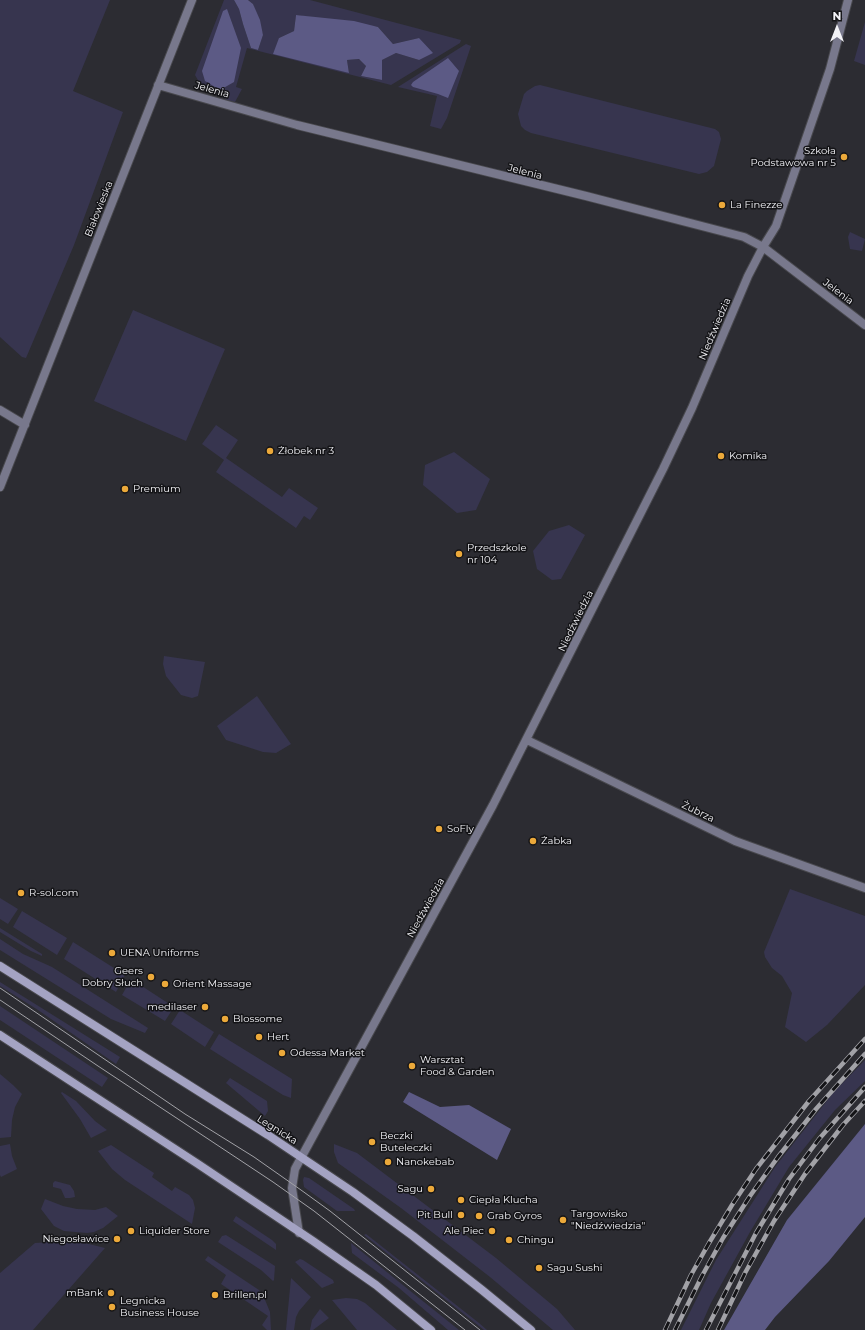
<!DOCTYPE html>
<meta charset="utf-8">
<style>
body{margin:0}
#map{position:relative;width:865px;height:1330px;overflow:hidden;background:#2c2c32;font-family:Montserrat,sans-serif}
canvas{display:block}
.north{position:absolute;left:817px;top:8px;width:40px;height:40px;-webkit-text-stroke:3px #141417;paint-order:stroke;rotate:0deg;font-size:11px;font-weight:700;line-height:16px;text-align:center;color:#f2f2f6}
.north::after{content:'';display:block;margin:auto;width:14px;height:18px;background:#f2f2f6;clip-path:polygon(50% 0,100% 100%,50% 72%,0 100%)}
</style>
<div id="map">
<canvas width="865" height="1330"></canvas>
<div class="north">N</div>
</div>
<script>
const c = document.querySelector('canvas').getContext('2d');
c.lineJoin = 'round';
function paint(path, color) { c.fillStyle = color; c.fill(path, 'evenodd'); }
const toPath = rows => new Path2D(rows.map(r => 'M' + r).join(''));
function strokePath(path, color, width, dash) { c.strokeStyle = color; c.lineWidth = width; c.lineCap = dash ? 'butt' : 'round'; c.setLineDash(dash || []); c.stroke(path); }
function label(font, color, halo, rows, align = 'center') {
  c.font = font + ' Montserrat,sans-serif'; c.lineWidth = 3; c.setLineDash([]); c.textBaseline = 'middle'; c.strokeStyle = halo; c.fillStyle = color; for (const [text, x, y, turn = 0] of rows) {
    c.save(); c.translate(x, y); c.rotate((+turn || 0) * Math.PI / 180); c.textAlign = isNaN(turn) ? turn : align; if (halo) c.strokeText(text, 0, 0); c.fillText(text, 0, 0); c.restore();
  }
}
const green = toPath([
 [0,0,110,0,73,91,123,112,74,245,26,358,22,357,0,337],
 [224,0,234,0,239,9,243,24,251,48,258,50,263,35,253,4,248,0,310,0,461,40,460,43,391,85,247,48,236,87,242,89,235,102,227,100,199,82,195,75],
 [296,15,378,27,393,44,419,38,419,60,396,53,382,60,382,80,361,76,366,66,359,59,347,60,349,73,279,38,294,31],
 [865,22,865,65,854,61],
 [466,44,471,46,447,118,441,129,430,126,437,96,398,87],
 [540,85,715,129,719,132,721,139,714,166,707,172,699,174,531,133,525,130,521,126,518,114,524,94,527,91,535,86],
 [850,232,865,239,862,251,850,249,848,237],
 [133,310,225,349,186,441,94,401],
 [216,425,238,440,226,458,282,497,289,488,318,508,310,520,304,516,296,528,216,472,224,460,202,444],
 [454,452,490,479,476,510,457,513,423,485,425,465],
 [569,525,585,535,561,579,552,580,537,569,533,551,549,531],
 [164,656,205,662,198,696,192,698,181,695,166,676,163,664],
 [257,696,291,744,276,753,263,752,226,740,217,726],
 [790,889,865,916,865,985,827,1025,806,1042,785,1027,792,993,782,976,772,968,765,957,764,952],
 [0,898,18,909,8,924,0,919],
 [22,911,67,938,57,955,13,927],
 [0,928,42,954,42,956,31,951,0,932],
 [0,939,23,954,52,967,148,1028,145,1033,111,1019,0,950],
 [73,942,125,975,116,992,64,959],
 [131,979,174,1007,165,1021,122,995],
 [0,982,120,1057,116,1064,38,1010,0,986],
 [0,1006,108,1078,102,1087,0,1020],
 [180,1010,214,1032,205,1047,171,1024],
 [219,1034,292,1079,291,1098,283,1095,210,1049],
 [865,1060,865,1081,835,1110,789,1167,750,1232,711,1303,699,1330,681,1330,716,1260,775,1167,833,1093],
 [0,1074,13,1085,22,1094,15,1107,12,1120,11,1137,0,1138],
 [230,1078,267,1101,268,1111,265,1116,226,1083],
 [62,1092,76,1101,95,1121,107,1130,91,1138,80,1119,61,1093],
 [10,1144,12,1156,17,1169,1,1177,0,1175,0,1146],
 [334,1144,357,1153,496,1258,557,1309,575,1330,553,1330,490,1277,401,1208,338,1163,334,1152],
 [111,1145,154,1173,152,1177,172,1191,175,1187,189,1195,193,1200,195,1208,192,1224,125,1180,112,1169,98,1151],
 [304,1177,309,1178,354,1209,355,1211,337,1211,304,1187,303,1180],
 [55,1181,70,1185,74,1191,75,1197,70,1198,65,1198,61,1189,53,1187,53,1183],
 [45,1199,63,1206,77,1209,95,1210,106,1207,118,1216,103,1228,94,1232,87,1233,64,1231,54,1226,41,1209],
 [236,1216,272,1240,276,1244,276,1250,233,1221],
 [366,1234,479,1323,487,1330,484,1330,364,1235],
 [226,1235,275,1266,274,1280,273,1281,261,1270,218,1242,222,1236],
 [68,1241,89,1244,105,1248,33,1330,0,1330,0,1273,35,1243],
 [351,1243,409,1290,459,1330,448,1330,399,1288,352,1253],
 [208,1256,259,1290,263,1295,270,1312,271,1330,267,1330,262,1325,268,1316,221,1284,226,1275,205,1260],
 [300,1259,303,1260,333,1280,334,1283,322,1288,295,1262],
 [291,1278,311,1297,299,1311,296,1317,294,1330,286,1330],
 [346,1298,357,1299,365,1303,397,1330,357,1330,332,1300],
 [320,1309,329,1318,313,1330,310,1330,312,1320]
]);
const forest = toPath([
 [234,0,248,0,253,4,260,20,263,35,258,50,251,48,243,24,239,9],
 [227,9,241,48,234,82,220,90,205,81,202,71,223,11],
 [296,15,354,21,378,27,393,44,419,38,433,53,419,60,396,53,382,60,382,80,361,76,366,66,359,59,347,60,349,73,273,54,279,38,294,31],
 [448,58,459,71,448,98,438,94,413,87,411,85,413,82],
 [409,1092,440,1107,469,1105,511,1129,497,1160,403,1102],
 [865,1124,865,1217,829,1261,775,1317,765,1330,724,1330,787,1220]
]);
const street = toPath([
 [158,85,297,125,586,196,744,237,763,247,865,325],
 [0,410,25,425],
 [0,487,192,0],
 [527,740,735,841,865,888],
 [299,1233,292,1188,295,1169,493,805,663,469,692,408,748,276,763,247,776,226,830,69,848,0]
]);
const secondary = toPath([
 [0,966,268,1135,353,1192,413,1236,482,1290,531,1330],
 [0,1035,198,1164,313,1241,376,1285,431,1330]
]);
const tram = toPath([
 [0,988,185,1114,254,1157,301,1190,330,1211,480,1330],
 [0,1000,98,1066,273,1182,314,1211,465,1330]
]);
const rail = toPath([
 [665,1330,691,1275,709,1243,732,1205,756,1169,809,1101,865,1039],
 [675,1330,702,1276,723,1238,750,1196,778,1157,816,1109,865,1054],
 [706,1330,756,1233,789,1179,819,1139,865,1087],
 [718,1330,745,1273,774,1221,805,1174,843,1125,865,1101]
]);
const markers = [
 [844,157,4,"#eca93a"],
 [722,205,4,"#eca93a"],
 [270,451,4,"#eca93a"],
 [721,456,4,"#eca93a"],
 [125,489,4,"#eca93a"],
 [459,554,4,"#eca93a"],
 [439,829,4,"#eca93a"],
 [533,841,4,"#eca93a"],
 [21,893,4,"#eca93a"],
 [112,953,4,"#eca93a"],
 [151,977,4,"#eca93a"],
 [165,984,4,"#eca93a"],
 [205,1007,4,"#eca93a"],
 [225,1019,4,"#eca93a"],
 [259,1037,4,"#eca93a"],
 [282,1053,4,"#eca93a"],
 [412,1066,4,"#eca93a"],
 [372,1142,4,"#eca93a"],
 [388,1162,4,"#eca93a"],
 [431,1189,4,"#eca93a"],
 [461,1200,4,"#eca93a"],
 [461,1215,4,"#eca93a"],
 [479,1216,4,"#eca93a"],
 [563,1220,4,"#eca93a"],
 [131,1231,4,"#eca93a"],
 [492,1231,4,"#eca93a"],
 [117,1239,4,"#eca93a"],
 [509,1240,4,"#eca93a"],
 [539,1268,4,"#eca93a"],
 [111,1293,4,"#eca93a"],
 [215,1295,4,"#eca93a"],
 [112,1307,4,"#eca93a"]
];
const streetNames = [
 ["Jelenia",212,90,16],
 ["Jelenia",525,172,14],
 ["Białowieska",99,209,-68],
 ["Jelenia",838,292,37],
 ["Niedźwiedzia",715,329,-67],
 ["Niedźwiedzia",576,621,-64],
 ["Żubrza",698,812,26],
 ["Niedźwiedzia",426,908,-61],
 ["Legnicka",277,1130,32]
];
const poiNames = [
 ["Szkoła",836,151,"right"],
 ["Podstawowa nr 5",836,163,"right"],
 ["La Finezze",730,205],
 ["Żłobek nr 3",278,451],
 ["Komika",729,456],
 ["Premium",133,489],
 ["Przedszkole",467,548],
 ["nr 104",467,560],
 ["SoFly",447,829],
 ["Żabka",541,841],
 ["R-sol.com",29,893],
 ["UENA Uniforms",120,953],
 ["Geers",143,971,"right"],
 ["Dobry Słuch",143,983,"right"],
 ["Orient Massage",173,984],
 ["medilaser",197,1007,"right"],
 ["Blossome",233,1019],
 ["Hert",267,1037],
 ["Odessa Market",290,1053],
 ["Warsztat",420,1060],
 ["Food & Garden",420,1072],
 ["Beczki",380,1136],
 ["Buteleczki",380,1148],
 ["Nanokebab",396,1162],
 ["Sagu",423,1189,"right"],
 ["Ciepła Klucha",469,1200],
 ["Targowisko",571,1214],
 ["\"Niedźwiedzia\"",571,1226],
 ["Pit Bull",453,1215,"right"],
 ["Grab Gyros",487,1216],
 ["Liquider Store",139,1231],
 ["Ale Piec",484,1231,"right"],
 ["Niegosławice",109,1239,"right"],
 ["Chingu",517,1240],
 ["Sagu Sushi",547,1268],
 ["mBank",103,1293,"right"],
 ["Brillen.pl",223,1295],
 ["Legnicka",120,1301],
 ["Business House",120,1313]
];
paint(green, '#37354f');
paint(forest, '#5c5a85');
strokePath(street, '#48484d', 10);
strokePath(secondary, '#48484d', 10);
strokePath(street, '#78788c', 8);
strokePath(secondary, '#a4a3c3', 8);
strokePath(tram, '#a2a2a7', 1);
strokePath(rail, '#a2a2a7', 4.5);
strokePath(rail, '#141417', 3, [9]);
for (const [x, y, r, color] of markers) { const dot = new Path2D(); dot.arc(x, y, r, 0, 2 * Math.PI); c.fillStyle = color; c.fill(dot); strokePath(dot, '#141417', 1.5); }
label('10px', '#f2f2f6', '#141417', streetNames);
label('10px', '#f2f2f6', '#141417', poiNames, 'left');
</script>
